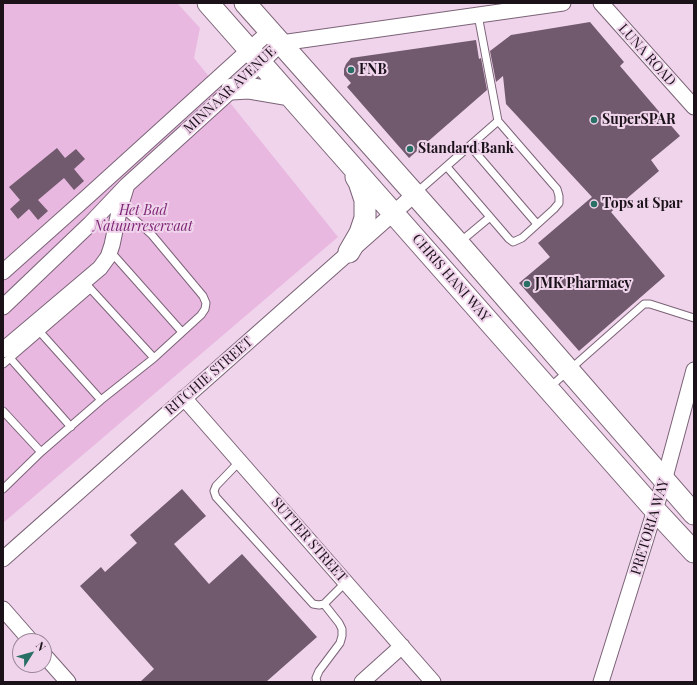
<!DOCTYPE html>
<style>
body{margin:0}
#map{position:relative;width:697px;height:685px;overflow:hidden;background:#f0d4eb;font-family:"Playfair Display",serif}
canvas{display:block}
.frame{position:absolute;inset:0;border:4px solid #1a1119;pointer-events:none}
.north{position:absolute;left:12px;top:633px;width:40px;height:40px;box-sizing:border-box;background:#f0d4eb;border:1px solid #9a8697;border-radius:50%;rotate:53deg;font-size:11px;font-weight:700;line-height:16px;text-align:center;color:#1a1119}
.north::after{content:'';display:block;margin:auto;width:14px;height:18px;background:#286f65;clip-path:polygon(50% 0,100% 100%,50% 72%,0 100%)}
</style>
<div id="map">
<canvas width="697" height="685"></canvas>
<div class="frame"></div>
<div class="north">N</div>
</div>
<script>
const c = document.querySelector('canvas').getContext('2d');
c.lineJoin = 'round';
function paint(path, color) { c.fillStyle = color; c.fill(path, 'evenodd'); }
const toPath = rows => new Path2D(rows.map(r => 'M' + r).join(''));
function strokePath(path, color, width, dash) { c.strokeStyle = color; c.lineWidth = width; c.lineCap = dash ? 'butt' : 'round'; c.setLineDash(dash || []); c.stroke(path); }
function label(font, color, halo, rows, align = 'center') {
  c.font = font + ' "Playfair Display",serif'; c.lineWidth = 4; c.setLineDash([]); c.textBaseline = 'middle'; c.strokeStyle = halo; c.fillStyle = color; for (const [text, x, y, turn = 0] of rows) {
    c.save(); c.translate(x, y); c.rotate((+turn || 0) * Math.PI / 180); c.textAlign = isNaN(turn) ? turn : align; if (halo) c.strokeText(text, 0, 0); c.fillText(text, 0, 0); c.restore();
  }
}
const green = toPath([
 [3,3,177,3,200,28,194,58,338,237,3,523]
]);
const building = toPath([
 [590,22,624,62,620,66,680,136,651,160,659,171,611,212,665,276,579,351,519,283,550,257,538,243,592,197,506,104,503,76,496,82,490,51,511,35],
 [476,40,479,59,481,58,487,90,409,158,347,87,351,83,344,75,344,69,346,64,351,58],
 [57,148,65,158,76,149,85,159,74,169,84,181,74,190,64,178,38,200,48,211,38,220,29,209,18,219,10,209,20,200,9,187],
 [182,489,206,516,174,544,209,584,242,554,317,637,266,682,140,682,154,669,80,586,101,567,105,572,137,543,130,535]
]);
const service = toPath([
 [470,146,537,224],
 [447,167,509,239,513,242,522,238,554,209,559,203,559,196,557,189,498,121,478,15],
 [416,193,498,121],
 [460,242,490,217],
 [110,251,182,332],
 [88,286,154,358],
 [40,332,101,400],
 [10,358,71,427],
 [3,364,90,289],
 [550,387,644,304,650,304,694,318],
 [3,411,41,452],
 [239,462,216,486,214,491,216,497,313,604,319,605,324,604,346,582],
 [3,489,41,452,101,400,154,358,201,315,205,309,206,303,203,296,198,290,152,235,121,207],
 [317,682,316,678,319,671,340,643,342,636,342,629,339,623,324,604]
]);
const minor = toPath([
 [601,3,694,107],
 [3,272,87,197,270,31],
 [3,307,90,224,127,185,256,68,281,43,563,3],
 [3,350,100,268,108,257,112,245,120,207,126,188],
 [184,398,433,682],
 [3,559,415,194],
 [3,609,31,641],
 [44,655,68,682],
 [362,682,402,646],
 [601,682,664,481,694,370]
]);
const secondary = toPath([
 [208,3,655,510,694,552],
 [245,3,459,244,694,514],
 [232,89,248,88,289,95],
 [349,252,360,233,365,218,365,200,359,182,356,177]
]);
const markers = [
 [351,70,4,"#286f65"],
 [594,120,4,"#286f65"],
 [410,149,4,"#286f65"],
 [594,204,4,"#286f65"],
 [527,284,4,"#286f65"]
];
const streetNames = [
 ["LUNA ROAD",647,55,48],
 ["MINNAAR AVENUE",230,90,-43],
 ["CHRIS HANI WAY",451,278,49],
 ["RITCHIE STREET",209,376,-41],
 ["PRETORIA WAY",650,527,-73],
 ["SUTTER STREET",309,540,49]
];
const poiNames = [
 ["FNB",359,70],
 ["SuperSPAR",602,120],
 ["Standard Bank",418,149],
 ["Tops at Spar",602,204],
 ["JMK Pharmacy",535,284]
];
const parkNames = [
 ["Het Bad",143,211],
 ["Natuurreservaat",143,227]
];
paint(green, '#e8b8e1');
paint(building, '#715a6e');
strokePath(service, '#7b6377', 9);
strokePath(minor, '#7b6377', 17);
strokePath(secondary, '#7b6377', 23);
strokePath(service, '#fff', 7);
strokePath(minor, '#fff', 15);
strokePath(secondary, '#fff', 21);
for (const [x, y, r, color] of markers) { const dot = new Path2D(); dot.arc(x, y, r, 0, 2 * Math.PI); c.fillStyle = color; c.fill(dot); strokePath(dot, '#f0d4eb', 1.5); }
label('14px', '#1a1119', '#f0d4eb', streetNames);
label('bold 14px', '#1a1119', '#f0d4eb', poiNames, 'left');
label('italic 14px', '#7c2675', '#f0d4eb', parkNames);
</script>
